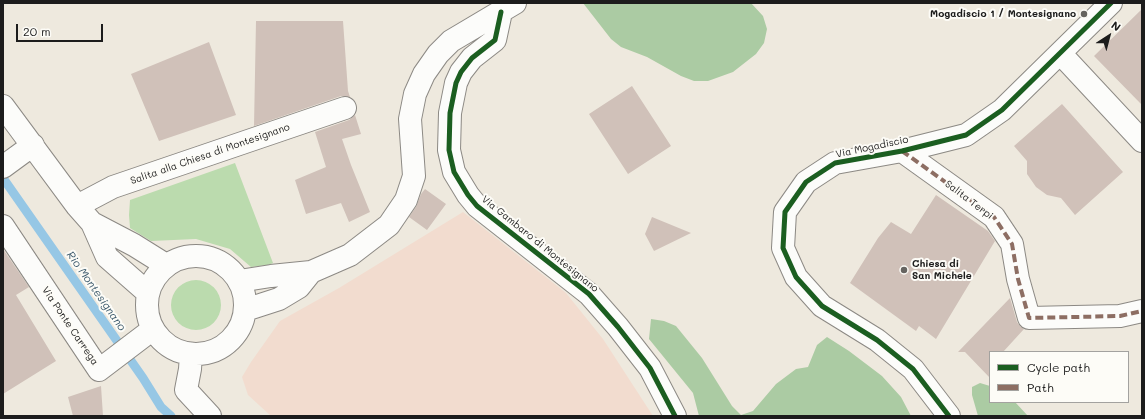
<!DOCTYPE html>
<style>
body{margin:0}
#map{position:relative;width:1145px;height:419px;overflow:hidden;background:#eee9de;font-family:Mali,sans-serif}
canvas{display:block}
.frame{position:absolute;inset:0;border:4px solid #1c1c1c;pointer-events:none}
.legend{position:absolute;left:989px;top:351px;width:140px;height:52px;box-sizing:border-box;background:#fdfcf7;border:1px solid #a3a29f;margin:0;padding:5px 7px;list-style:none;font-size:12px;color:#1c1c1c}
.legend li{display:flex;align-items:center;gap:8px;height:20px}
.legend b{width:20px;border:1px solid #a3a29f}
.north{position:absolute;left:1089px;top:16px;width:40px;height:40px;-webkit-text-stroke:3px #fdfcf7;paint-order:stroke;rotate:36deg;font-size:11px;font-weight:700;line-height:16px;text-align:center;color:#1c1c1c}
.north::after{content:'';display:block;margin:auto;width:14px;height:18px;background:#1c1c1c;clip-path:polygon(50% 0,100% 100%,50% 72%,0 100%)}
.scale{position:absolute;left:16px;top:24px;width:87px;height:18px;box-sizing:border-box;border:2px solid #1c1c1c;border-top:0;padding-left:5px;font-size:12px;line-height:14px;white-space:nowrap;color:#1c1c1c;-webkit-text-stroke:3px #fdfcf7;paint-order:stroke}
</style>
<div id="map">
<canvas width="1145" height="419"></canvas>
<div class="frame"></div>
<ul class="legend">
<li><b style="height:5px;background:#1b5e20"></b>Cycle path</li>
<li><b style="height:5px;background:#8d6e63"></b>Path</li>
</ul>
<div class="north">N</div>
<div class="scale">20 m</div>
</div>
<script>
const c = document.querySelector('canvas').getContext('2d');
c.lineJoin = 'round';
function paint(path, color) { c.fillStyle = color; c.fill(path, 'evenodd'); }
const toPath = rows => new Path2D(rows.map(r => 'M' + r).join(''));
function strokePath(path, color, width, dash) { c.strokeStyle = color; c.lineWidth = width; c.lineCap = dash ? 'butt' : 'round'; c.setLineDash(dash || []); c.stroke(path); }
function label(font, color, halo, rows, align = 'center') {
  c.font = font + ' Mali,sans-serif'; c.lineWidth = 4; c.setLineDash([]); c.textBaseline = 'middle'; c.strokeStyle = halo; c.fillStyle = color; for (const [text, x, y, turn = 0] of rows) {
    c.save(); c.translate(x, y); c.rotate((+turn || 0) * Math.PI / 180); c.textAlign = isNaN(turn) ? turn : align; if (halo) c.strokeText(text, 0, 0); c.fillText(text, 0, 0); c.restore();
  }
}
const built = toPath([
 [463,212,566,293,603,339,653,416,271,416,248,395,242,377,251,362,280,321,339,288]
]);
const green = toPath([
 [235,163,273,263,268,265,251,267,230,249,196,239,151,241,130,228,129,215,130,200],
 '171 305a25 25 0 1 1 50 0a25 25 0 1 1-50 0Z'
]);
const forest = toPath([
 [583,3,751,3,763,16,767,29,764,43,756,54,733,72,708,81,694,81,681,76,647,57,621,47,611,39],
 [651,319,664,321,676,326,702,358,732,406,741,415,753,411,776,384,796,369,808,367,817,345,827,337,849,351,882,376,901,397,911,416,699,416,693,393,649,339],
 [980,383,990,386,990,402,1015,402,1028,416,978,416,972,395,972,387]
]);
const stream = toPath([
 [3,178,143,378,161,407,171,416]
]);
const building = toPath([
 [1142,9,1142,105,1094,56],
 [256,21,343,21,348,91,350,97,341,96,254,126],
 [209,42,236,115,159,141,131,74],
 [632,86,671,146,628,174,589,114],
 [1062,104,1123,172,1075,215,1061,198,1047,195,1036,187,1027,174,1027,161,1014,146],
 [355,115,361,134,342,139,351,165,370,212,349,222,341,203,306,214,295,180,326,167,315,132,349,120],
 [425,189,446,204,427,230,409,217,416,207,421,194],
 [936,195,988,231,995,241,936,339,919,326,916,331,850,283,878,238,891,222,911,234],
 [652,217,691,233,654,251,645,234],
 [3,249,29,287,16,295,56,361,3,394],
 [1010,298,1017,322,1020,326,1024,329,1003,352,990,352,990,378,965,352,958,352],
 [101,386,103,416,73,416,68,397]
]);
const minor = toPath([
 [501,12,495,40,472,58,461,72,456,83,450,113,449,150,454,172,468,195,477,206,589,294,618,327,650,368,675,416],
 [1060,53,1142,141],
 [3,106,77,206,92,223,107,257,148,293],
 [902,151,994,217,1012,244,1018,279,1029,318,1120,316,1142,311],
 [3,167,33,145],
 [77,206,113,187,345,108],
 [92,223,134,245,166,265],
 [3,226,99,370,153,329],
 '147 305a49 49 0 1 1 98 0a49 49 0 1 1-98 0Z',
 [239,281,271,276,311,272,350,255,389,225,406,200,414,176,410,119,415,94,424,74,438,54,451,41,515,3],
 [245,310,279,299,299,287,311,272],
 [191,354,190,369,186,390,210,416],
 [949,416,913,369,877,340,822,306,796,277,783,248,785,212,806,182,835,163,902,151,966,135,1002,110,1111,3]
]);
const quiet = toPath([
 [902,151,994,217,1012,244,1018,279,1029,318,1120,316,1142,311]
]);
const cycleway = toPath([
 [501,12,495,40,472,58,461,72,456,83,450,113,449,150,454,172,468,195,477,206,589,294,618,327,650,368,675,416],
 [949,416,913,369,877,340,822,306,796,277,783,248,785,212,806,182,835,163,902,151,966,135,1002,110,1111,3]
]);
const markers = [
 [1084,14,4,"#666460"],
 [904,270,4,"#666460"]
];
const poiNames = [
 ["Mogadiscio 1 / Montesignano",1076,14],
 ["Chiesa di",912,264,"left"],
 ["San Michele",912,276,"left"]
];
const streetNames = [
 ["Via Mogadiscio",872,147,-12],
 ["Salita alla Chiesa di Montesignano",210,154,-19],
 ["Salita Terpi",969,200,37],
 ["Via Gambaro di Montesignano",540,244,39],
 ["Via Ponte Carrega",70,326,56]
];
const waterNames = [
 ["Rio Montesignano",96,291,55]
];
paint(built, '#f2dccf');
paint(green, '#bbdbae');
paint(forest, '#abcba3');
strokePath(stream, '#96c7e5', 9);
paint(building, '#d0c1b9');
strokePath(minor, '#8c8984', 24);
strokePath(minor, '#fcfcfa', 22);
strokePath(quiet, '#8d6e63', 4, [8, 4]);
strokePath(cycleway, '#1b5e20', 5);
for (const [x, y, r, color] of markers) { const dot = new Path2D(); dot.arc(x, y, r, 0, 2 * Math.PI); c.fillStyle = color; c.fill(dot); strokePath(dot, '#fdfcf7', 1.5); }
label('bold 10px', '#1c1c1c', '#fdfcf7', poiNames, 'right');
label('10px', '#1c1c1c', '#fdfcf7', streetNames);
label('italic 11px', '#3e5b6e', '#fdfcf7', waterNames);
</script>
